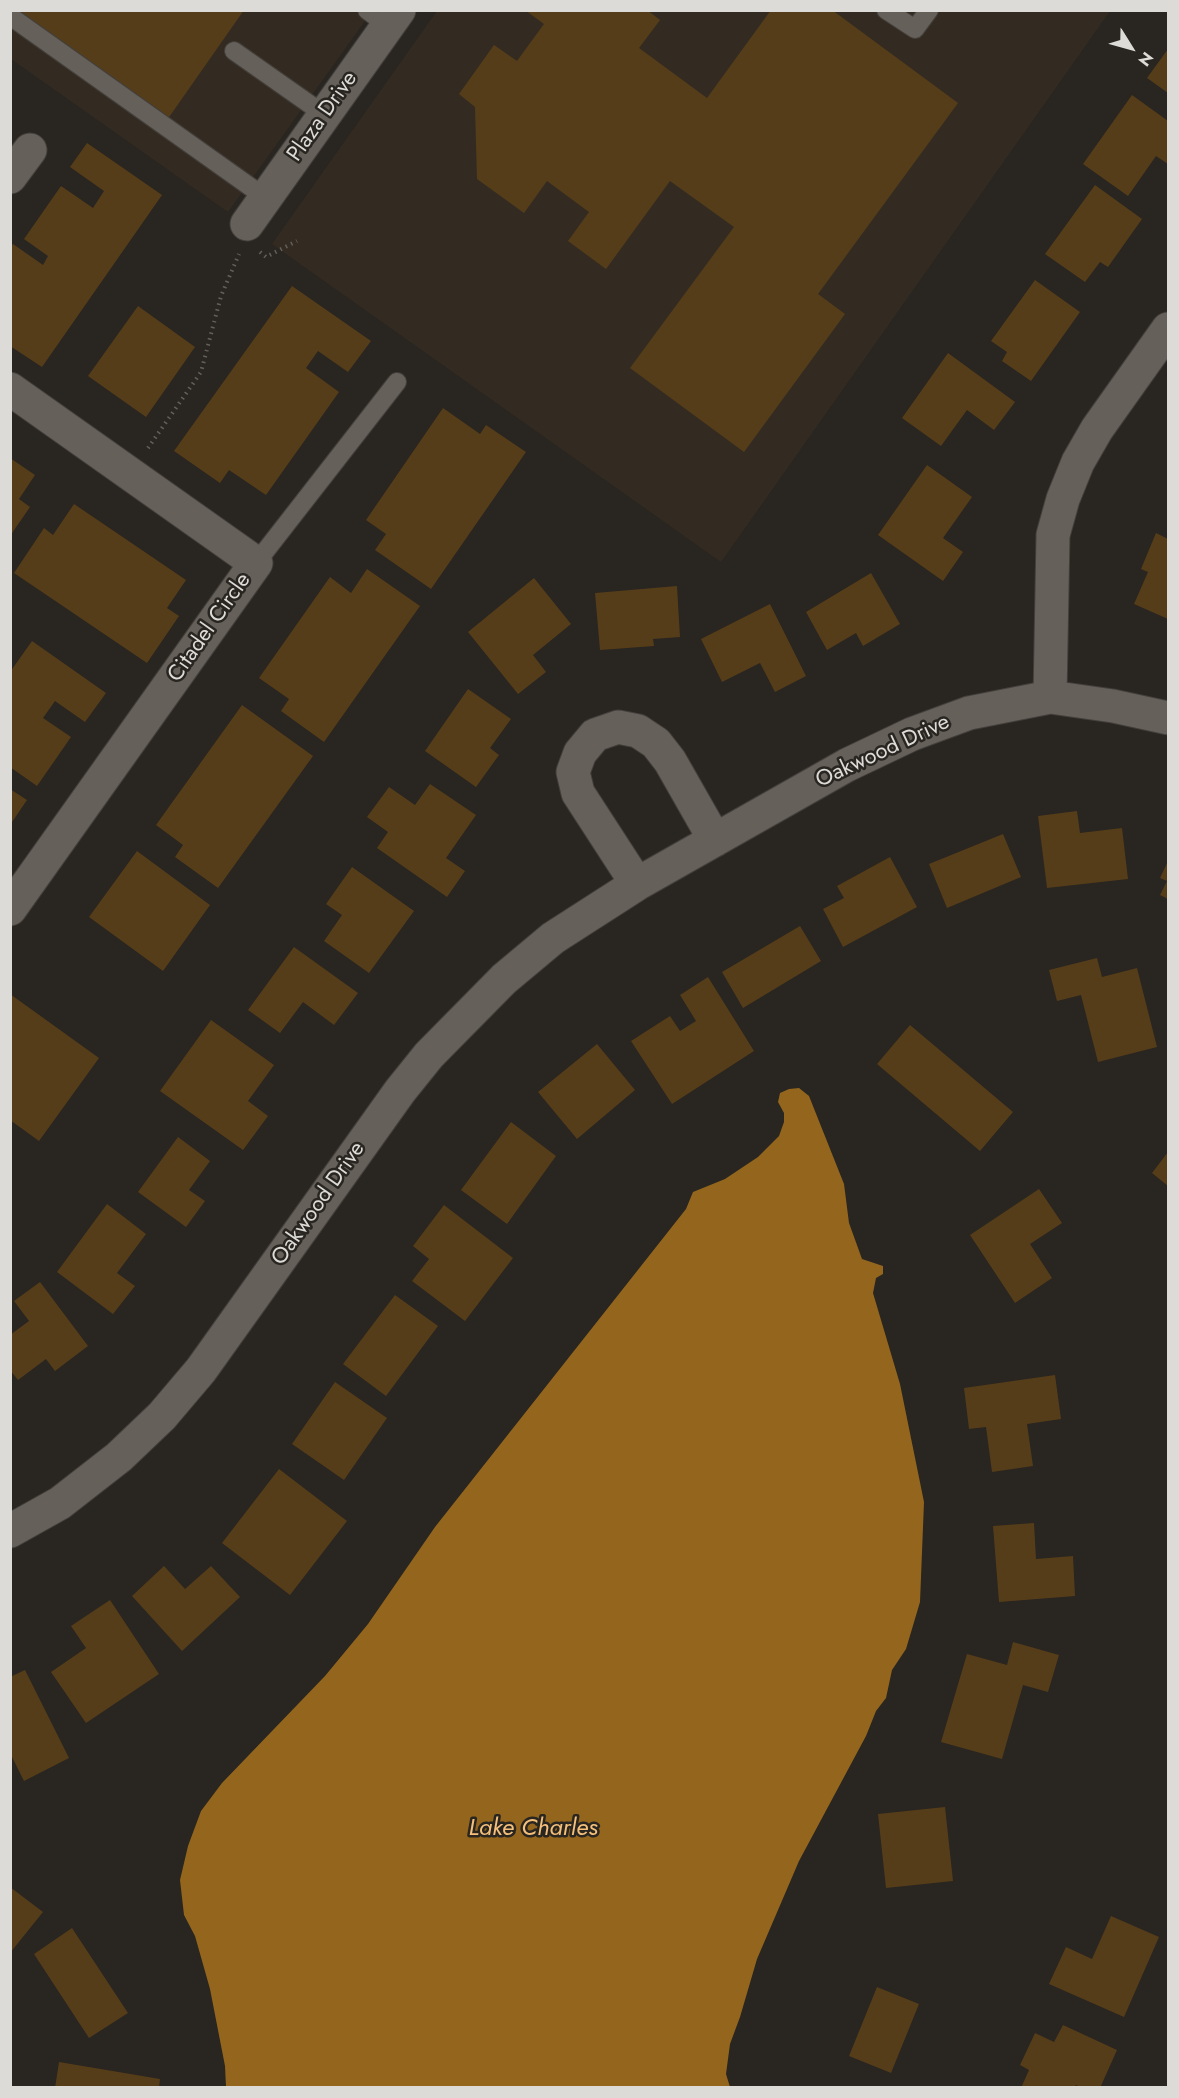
<!DOCTYPE html>
<style>
body{margin:0}
#map{position:relative;width:1179px;height:2098px;overflow:hidden;background:#292520;font-family:Jost,sans-serif}
canvas{display:block}
.frame{position:absolute;inset:0;border:12px solid #dddbd7;pointer-events:none}
.north{position:absolute;left:1101px;top:18px;width:60px;height:60px;-webkit-text-stroke:4px #292520;paint-order:stroke;rotate:127deg;font-size:16px;font-weight:700;line-height:24px;text-align:center;color:#dddbd7}
.north::after{content:'';display:block;margin:auto;width:21px;height:27px;background:#dddbd7;clip-path:polygon(50% 0,100% 100%,50% 72%,0 100%)}
</style>
<div id="map">
<canvas width="1179" height="2098"></canvas>
<div class="frame"></div>
<div class="north">N</div>
</div>
<script>
const c = document.querySelector('canvas').getContext('2d');
c.lineJoin = 'round';
function paint(path, color) { c.fillStyle = color; c.fill(path, 'evenodd'); }
const toPath = rows => new Path2D(rows.map(r => 'M' + r).join(''));
function strokePath(path, color, width, dash) { c.strokeStyle = color; c.lineWidth = width; c.lineCap = dash ? 'butt' : 'round'; c.setLineDash(dash || []); c.stroke(path); }
function label(font, color, halo, rows, align = 'center') {
  c.font = font + ' Jost,sans-serif'; c.lineWidth = 5; c.setLineDash([]); c.textBaseline = 'middle'; c.strokeStyle = halo; c.fillStyle = color; for (const [text, x, y, turn = 0] of rows) {
    c.save(); c.translate(x, y); c.rotate((+turn || 0) * Math.PI / 180); c.textAlign = isNaN(turn) ? turn : align; if (halo) c.strokeText(text, 0, 0); c.fillText(text, 0, 0); c.restore();
  }
}
const built = toPath([
 [11,11,372,11,228,212,11,59],
 [437,11,1110,11,721,562,272,244]
]);
const water = toPath([
 [799,1088,809,1096,844,1184,849,1223,862,1259,883,1266,883,1274,876,1278,873,1293,900,1384,924,1502,920,1602,906,1649,892,1670,886,1698,876,1711,866,1736,799,1861,757,1959,740,2017,730,2044,726,2074,730,2087,226,2087,225,2066,210,1989,195,1936,184,1915,180,1880,188,1846,201,1811,222,1783,325,1676,368,1624,435,1527,686,1209,693,1192,725,1179,758,1157,779,1136,784,1122,784,1113,778,1102,780,1093,789,1089]
]);
const building = toPath([
 [12,10,244,10,167,120],
 [525,10,647,10,660,20,639,48,707,98,771,10,832,10,958,103,818,294,845,314,744,452,630,368,734,227,670,181,606,269,568,241,589,212,547,181,524,213,477,179,475,107,459,94,494,45,517,61,544,24],
 [1168,49,1168,93,1147,78],
 [1132,95,1168,121,1168,164,1156,156,1128,196,1083,164],
 [87,143,162,195,42,367,10,346,10,248,13,244,43,265,48,256,24,239,61,186,93,208,104,191,70,167],
 [1095,185,1142,219,1108,267,1100,262,1085,282,1045,254],
 [1035,280,1080,312,1031,381,1002,361,1007,352,991,341],
 [292,286,371,341,348,372,318,351,306,368,339,392,266,495,229,470,220,483,174,451],
 [138,306,195,347,146,417,88,376],
 [948,353,1015,402,994,430,967,410,941,446,902,418],
 [443,408,480,434,486,425,526,452,431,589,375,550,386,534,366,520],
 [10,458,35,475,19,499,30,507,10,536],
 [927,465,972,497,943,538,963,552,943,581,878,535],
 [74,504,186,580,167,608,179,616,147,663,14,573,44,528,53,535],
 [1156,533,1168,539,1168,619,1134,604,1148,572,1141,569],
 [367,569,420,606,324,742,281,711,289,699,259,678,330,577,351,593],
 [871,573,900,624,863,646,856,633,827,650,806,612],
 [534,578,571,624,533,655,546,672,518,694,468,632],
 [677,586,680,637,653,639,654,646,600,650,595,593],
 [770,604,806,676,775,692,760,663,722,682,701,639],
 [32,641,106,693,85,722,55,701,43,718,71,737,37,786,10,767,10,672],
 [468,689,511,719,490,748,499,755,476,787,425,751],
 [242,705,313,756,218,888,175,857,183,845,156,825],
 [430,784,476,815,446,858,465,871,447,897,377,848,388,832,367,817,389,787,415,805],
 [10,789,27,800,10,825],
 [1077,811,1080,833,1122,828,1128,879,1047,888,1038,816],
 [1003,834,1021,877,947,908,929,864],
 [137,851,210,905,163,971,89,917],
 [890,857,917,907,843,947,823,909,844,898,837,886],
 [1168,861,1168,899,1160,895,1167,881,1160,878],
 [352,867,414,911,369,973,324,941,342,915,326,904],
 [800,926,821,961,743,1008,722,972],
 [294,947,358,993,334,1025,303,1002,280,1033,248,1010],
 [1097,958,1102,977,1137,968,1157,1047,1098,1062,1081,995,1057,1001,1049,970],
 [708,977,754,1051,672,1104,631,1041,670,1016,680,1031,696,1021,680,995],
 [10,994,99,1058,39,1141,10,1120],
 [211,1020,274,1065,248,1101,268,1116,243,1150,160,1091],
 [910,1025,1013,1112,980,1151,877,1064],
 [597,1044,635,1090,577,1139,538,1092],
 [511,1122,556,1156,507,1224,461,1190],
 [178,1137,210,1161,189,1190,205,1201,186,1227,138,1192],
 [1168,1152,1168,1186,1152,1173],
 [1039,1189,1062,1223,1030,1244,1052,1278,1015,1303,970,1235],
 [107,1204,146,1234,117,1273,135,1286,113,1314,57,1272],
 [444,1205,513,1258,465,1321,412,1281,429,1259,413,1246],
 [40,1282,88,1346,55,1371,46,1359,18,1380,10,1370,10,1335,29,1321,14,1301],
 [395,1295,438,1326,386,1396,343,1364],
 [1055,1375,1061,1419,1027,1424,1033,1466,992,1472,986,1427,969,1429,964,1388],
 [335,1382,387,1418,344,1480,292,1444],
 [279,1469,347,1521,290,1595,222,1543],
 [1034,1523,1036,1559,1073,1556,1075,1596,999,1602,993,1526],
 [164,1566,185,1589,211,1566,240,1597,182,1651,132,1596],
 [110,1600,159,1674,86,1723,51,1672,86,1648,71,1626],
 [1013,1642,1059,1655,1048,1692,1023,1685,1002,1759,941,1742,967,1654,1007,1665],
 [25,1670,69,1758,24,1781,10,1753,10,1677],
 [945,1807,953,1881,886,1888,878,1814],
 [10,1887,43,1912,10,1953],
 [1111,1916,1159,1937,1124,2017,1049,1984,1066,1947,1092,1959],
 [72,1928,128,2013,89,2038,34,1954],
 [877,1987,919,2004,891,2073,849,2056],
 [1063,2025,1117,2050,1100,2088,1082,2088,1076,2085,1074,2088,1021,2088,1029,2070,1020,2065,1035,2033,1054,2042],
 [59,2062,160,2079,159,2088,55,2088]
]);
const path = toPath([
 [260,252,266,257,297,241],
 [148,448,201,372,221,296,239,254]
]);
const service = toPath([
 [367,10,388,26],
 [886,10,915,29,929,10],
 [10,16,266,198],
 [234,51,325,115],
 [256,563,397,382]
]);
const minor = toPath([
 [10,177,30,150],
 [247,224,399,10],
 [10,389,256,563,10,909],
 [1050,697,1053,535,1063,499,1078,462,1097,429,1168,329],
 [637,884,578,793,573,772,580,753,595,735,618,727,638,731,656,743,670,761,715,840],
 [10,1531,60,1503,119,1457,162,1416,201,1370,400,1091,429,1055,504,979,553,938,637,884,847,765,912,734,969,713,1050,697,1113,706,1168,718]
]);
const streetNames = [
 ["Plaza Drive",323,117,-55],
 ["Citadel Circle",210,628,-55],
 ["Oakwood Drive",883,752,-25],
 ["Oakwood Drive",319,1204,-55]
];
const waterNames = [
 ["Lake Charles",533,1829]
];
paint(built, '#332b21');
paint(water, '#94661d');
paint(building, '#563d19');
strokePath(service, '#433f3b', 20);
strokePath(minor, '#433f3b', 35);
strokePath(path, '#635f5b', 4, [1.5, 4.5]);
strokePath(service, '#65605a', 18);
strokePath(minor, '#65605a', 33);
label('22px', '#dddbd7', '#292520', streetNames);
label('italic 24px', '#f5c07a', '#292520', waterNames);
</script>
